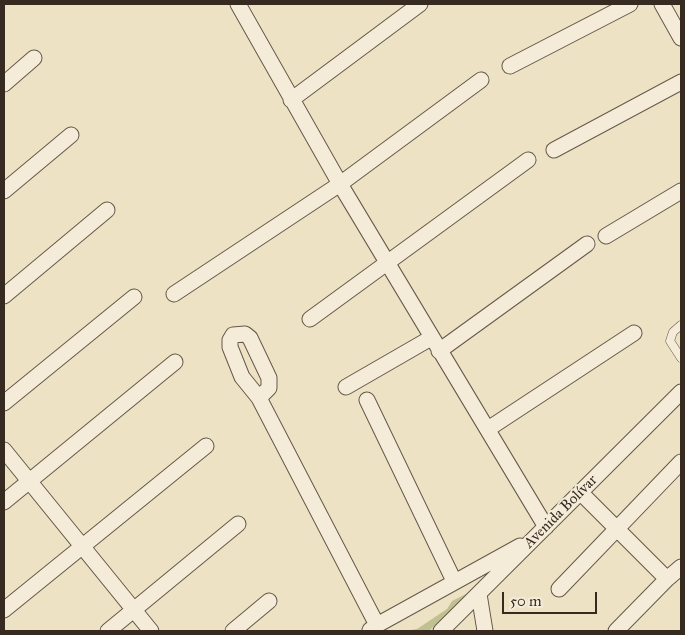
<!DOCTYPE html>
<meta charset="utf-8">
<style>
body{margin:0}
#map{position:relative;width:685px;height:635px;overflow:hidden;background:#eee2c5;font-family:"IM FELL Great Primer",serif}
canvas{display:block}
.frame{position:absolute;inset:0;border:5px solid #372a20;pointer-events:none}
.scale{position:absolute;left:502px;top:592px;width:95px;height:22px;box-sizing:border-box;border:2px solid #372a20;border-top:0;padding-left:6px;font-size:15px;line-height:18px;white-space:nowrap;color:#372a20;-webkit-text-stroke:4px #f4ecd9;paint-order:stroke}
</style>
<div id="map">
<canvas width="685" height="635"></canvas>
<div class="frame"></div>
<div class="scale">50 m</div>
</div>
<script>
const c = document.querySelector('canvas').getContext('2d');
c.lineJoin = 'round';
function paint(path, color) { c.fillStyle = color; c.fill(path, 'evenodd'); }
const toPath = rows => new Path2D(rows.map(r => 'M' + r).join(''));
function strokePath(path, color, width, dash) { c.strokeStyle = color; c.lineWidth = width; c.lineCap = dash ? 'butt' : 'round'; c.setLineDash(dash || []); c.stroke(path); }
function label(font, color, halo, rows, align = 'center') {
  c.font = font + ' "IM FELL Great Primer",serif'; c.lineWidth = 4; c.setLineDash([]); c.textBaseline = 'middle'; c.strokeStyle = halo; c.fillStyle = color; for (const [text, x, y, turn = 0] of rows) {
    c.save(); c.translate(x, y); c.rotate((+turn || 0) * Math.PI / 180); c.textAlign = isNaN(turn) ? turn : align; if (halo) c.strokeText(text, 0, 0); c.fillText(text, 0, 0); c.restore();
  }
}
const green = toPath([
 [470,592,429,631,405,631,417,629,447,609,452,601]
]);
const lane = toPath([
 [681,325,673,332,670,341,681,358]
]);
const street = toPath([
 [238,4,340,184,546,527],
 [662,4,681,38],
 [510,66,630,4],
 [4,84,34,58],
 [291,100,420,4],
 [554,150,681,82],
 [4,191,71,135],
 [606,236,681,191],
 [174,294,340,184,481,80],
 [4,296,107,210],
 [310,319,528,160],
 [439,351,587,244],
 [346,387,431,338],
 [259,398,269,388,269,378,250,338,245,334,233,335,230,340,230,347,242,377,259,398,377,625],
 [367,400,454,581],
 [4,403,134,297],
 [488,429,634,333],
 [4,450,151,631],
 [581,493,667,579,681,567],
 [4,502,175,362],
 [559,589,681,462],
 [479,594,485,631],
 [4,610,206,446],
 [370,630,377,625,520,546],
 [108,631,238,524],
 [233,631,269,601],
 [441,631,681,392],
 [616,631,667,579]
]);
const streetNames = [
 ["Avenida Bolívar",561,512,-45]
];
paint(green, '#c0c190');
strokePath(lane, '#655849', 9);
strokePath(street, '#655849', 17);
strokePath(lane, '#f4ecd9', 8);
strokePath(street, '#f4ecd9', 15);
label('15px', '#372a20', '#f4ecd9', streetNames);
</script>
